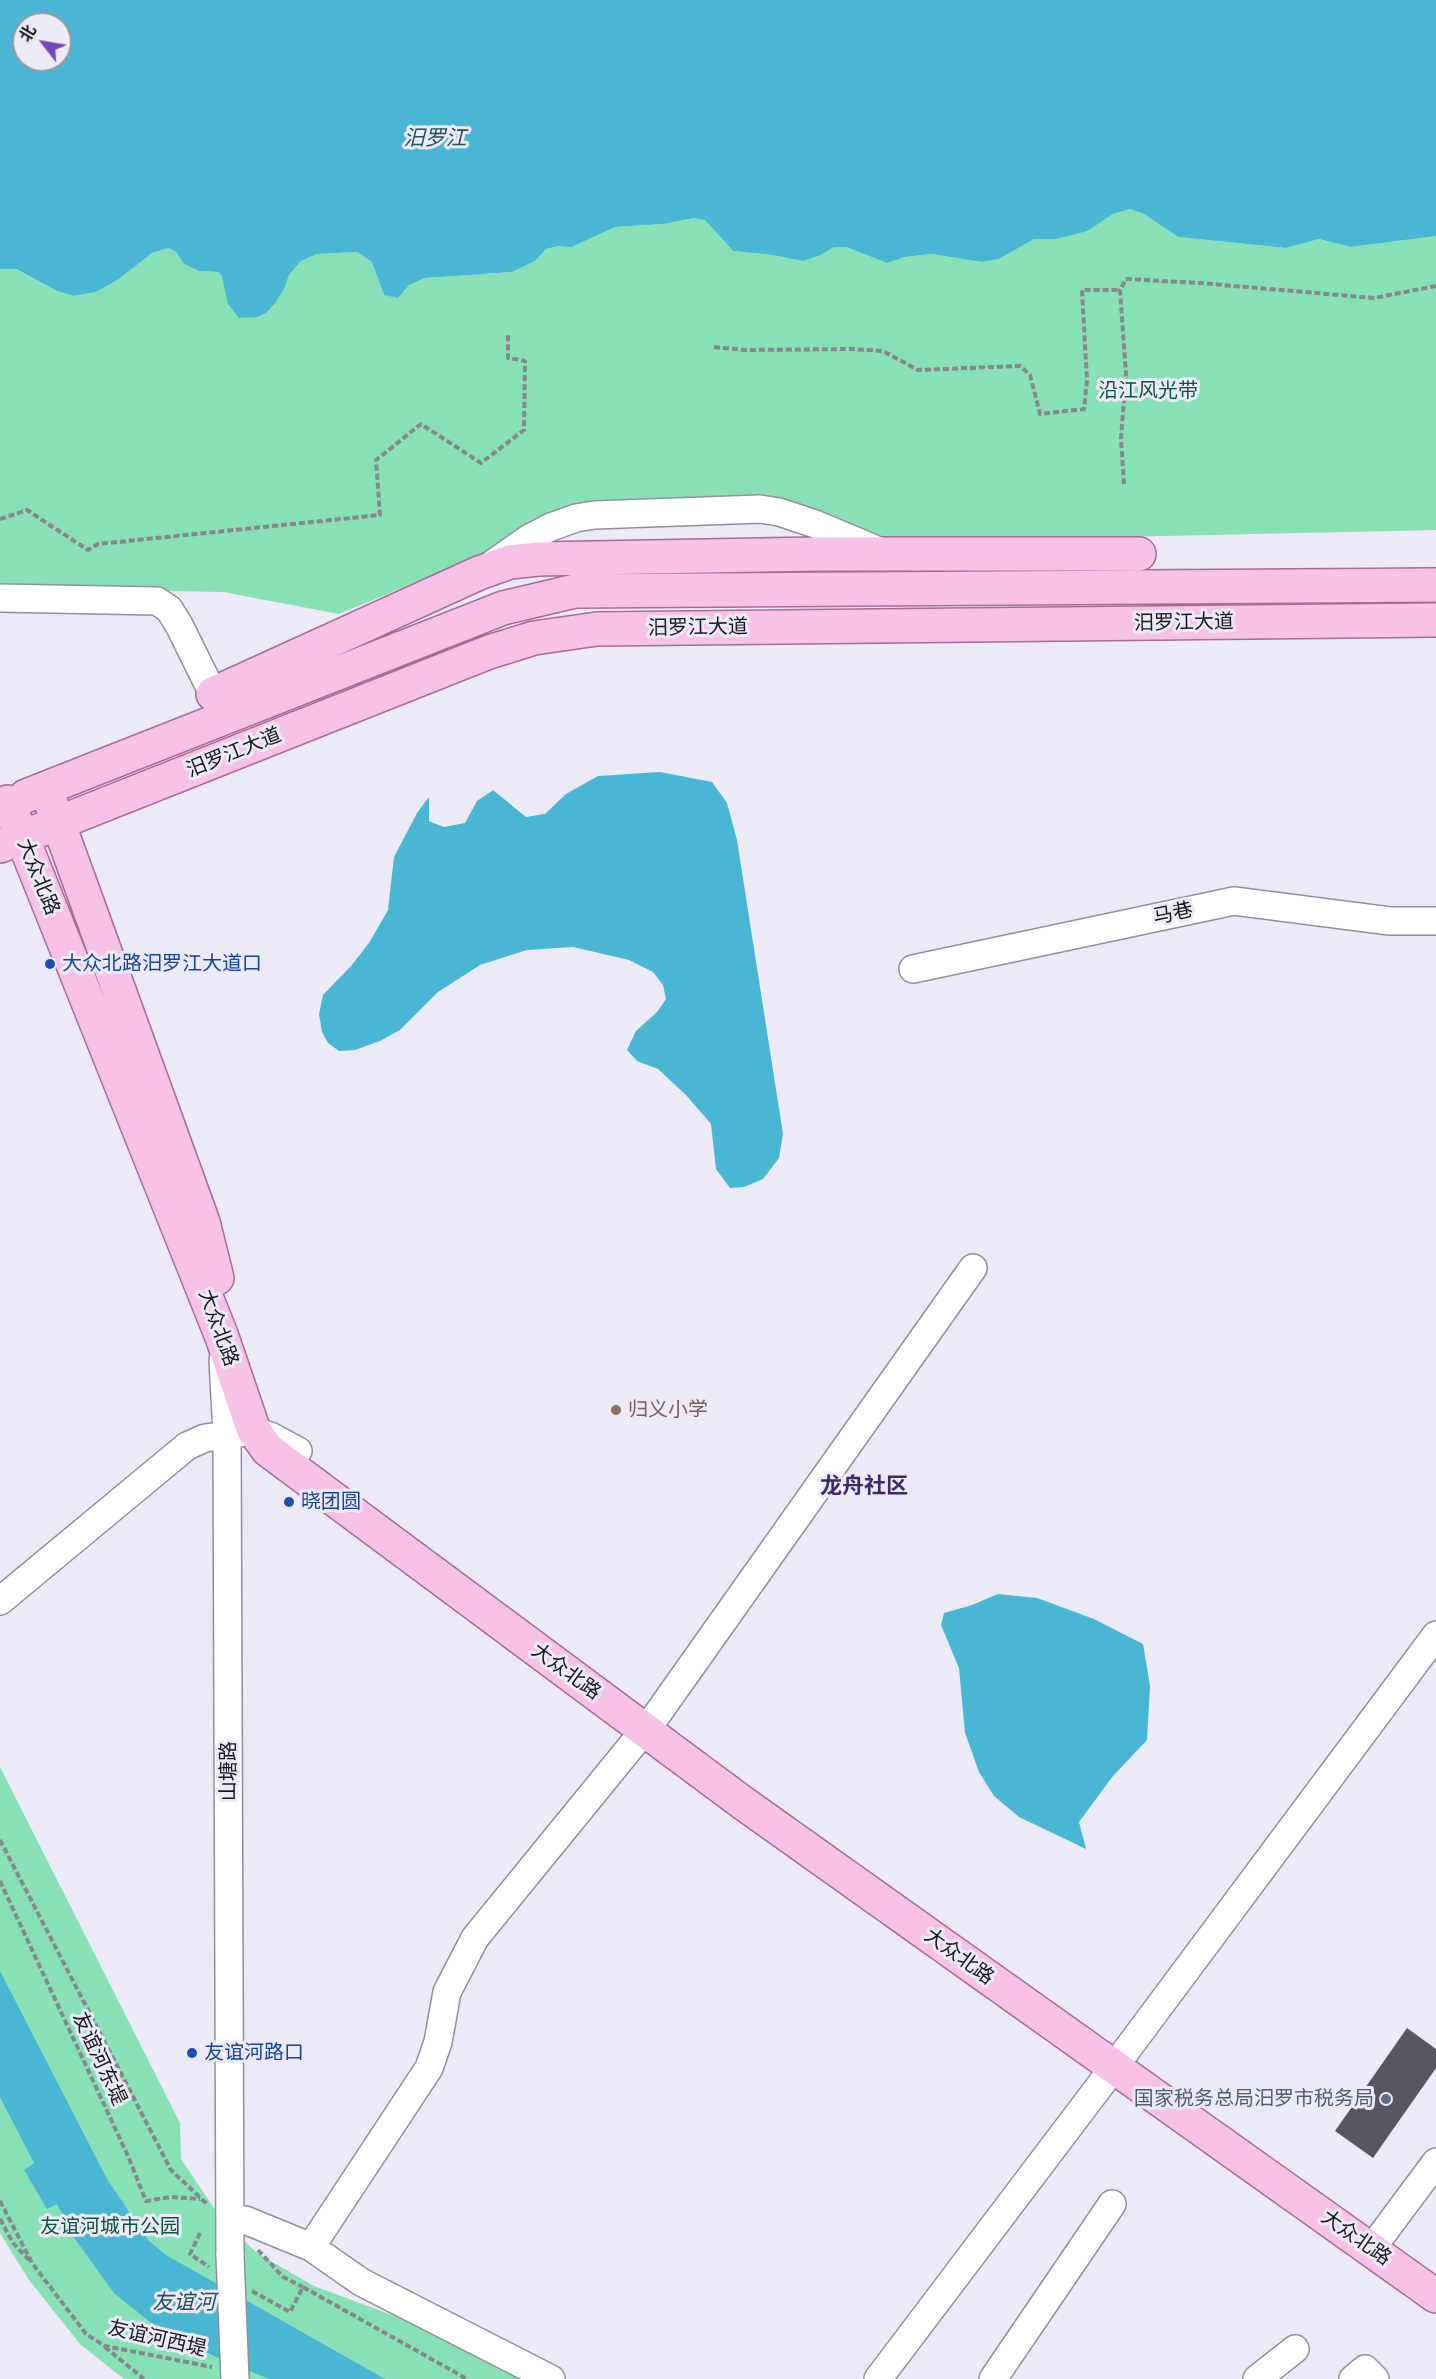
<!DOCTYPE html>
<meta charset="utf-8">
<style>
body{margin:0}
#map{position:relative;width:1436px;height:2379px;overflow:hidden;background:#eceaf7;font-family:Karla,"Noto Sans SC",sans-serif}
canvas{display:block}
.north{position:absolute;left:12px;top:12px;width:60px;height:60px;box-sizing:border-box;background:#eceaf7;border:2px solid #97969f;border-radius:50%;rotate:301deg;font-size:16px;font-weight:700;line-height:24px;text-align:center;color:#18181c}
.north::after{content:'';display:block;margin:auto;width:21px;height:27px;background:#7447bf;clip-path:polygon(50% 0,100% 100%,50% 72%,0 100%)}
</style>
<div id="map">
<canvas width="1436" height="2379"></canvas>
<div class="north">北</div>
</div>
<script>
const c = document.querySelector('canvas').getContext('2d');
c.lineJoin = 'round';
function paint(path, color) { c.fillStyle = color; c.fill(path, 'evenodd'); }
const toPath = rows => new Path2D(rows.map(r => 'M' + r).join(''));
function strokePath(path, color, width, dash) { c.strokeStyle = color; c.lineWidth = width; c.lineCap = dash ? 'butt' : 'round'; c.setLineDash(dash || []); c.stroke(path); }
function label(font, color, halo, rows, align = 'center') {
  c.font = font + ' Karla,"Noto Sans SC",sans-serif'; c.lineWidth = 6; c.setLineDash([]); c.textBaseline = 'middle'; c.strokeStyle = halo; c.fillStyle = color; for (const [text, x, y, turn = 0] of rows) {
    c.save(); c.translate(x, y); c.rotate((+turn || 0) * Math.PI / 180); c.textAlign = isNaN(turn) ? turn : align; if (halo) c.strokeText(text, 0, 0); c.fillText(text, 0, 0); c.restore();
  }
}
const green = toPath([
 [1130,209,1144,214,1178,237,1286,248,1319,239,1351,247,1436,236,1436,530,892,542,786,502,582,503,472,559,339,614,223,592,0,588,0,269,15,269,57,291,74,296,96,292,119,279,152,253,169,248,176,252,184,264,199,271,218,272,223,276,225,284,285,287,289,275,301,261,317,254,357,252,372,262,384,295,425,278,512,272,535,261,546,249,558,246,571,246,615,227,663,224,694,218,705,220,733,251,773,255,803,261,821,255,834,247,846,247,887,263,905,257,931,254,982,262,999,259,1034,239,1056,239,1113,214],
 [0,1767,180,2123,181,2159,222,2220,257,2253,314,2286,443,2334,525,2379,124,2379,80,2344,29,2280,0,2233]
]);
const water = toPath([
 [0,0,1436,0,1436,236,1351,247,1319,239,1286,248,1178,237,1144,214,1130,209,1113,214,1087,231,1056,239,1034,239,999,259,982,262,931,254,905,257,887,263,846,247,834,247,821,255,803,261,773,255,733,251,705,220,694,218,663,224,615,227,571,247,558,246,546,249,535,261,512,272,425,278,409,285,398,298,384,295,372,262,357,252,317,254,301,261,289,275,285,287,275,303,266,313,257,317,239,318,228,304,222,276,218,272,199,271,184,264,176,252,169,248,152,253,119,279,96,292,74,296,57,291,16,269,0,269],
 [24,24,60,24,60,60,24,60],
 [660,772,712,782,727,803,737,840,783,1134,779,1158,763,1179,744,1187,730,1188,716,1169,711,1124,686,1095,658,1069,637,1061,627,1050,636,1031,657,1012,666,999,663,985,653,972,629,960,573,947,527,950,480,965,438,992,400,1030,380,1041,355,1050,339,1051,328,1043,322,1032,319,1014,323,995,351,966,369,943,388,910,394,857,417,813,429,797,429,821,444,827,465,823,477,801,493,790,526,817,545,814,566,794,598,776],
 [998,1594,1037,1598,1094,1619,1143,1644,1150,1686,1147,1740,1113,1776,1079,1822,1086,1849,1019,1817,994,1796,979,1772,965,1733,959,1668,941,1625,944,1613,972,1605],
 [0,1971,107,2179,148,2240,166,2255,385,2379,269,2379,214,2356,173,2335,150,2322,114,2293,75,2239,57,2204,47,2209,24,2170,34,2163,0,2097]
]);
const building = toPath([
 [1407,2028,1436,2049,1436,2068,1373,2158,1335,2131]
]);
const path = toPath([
 [714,347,745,350,851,349,883,351,918,370,1020,366,1030,375,1040,414,1084,409,1087,380,1082,290,1120,290],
 [1124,484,1121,438,1126,374,1120,290,1126,279,1200,283,1374,298,1436,286],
 [0,519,27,510,88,550,98,544,380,515,376,460,421,424,481,463,524,430,525,361,508,358,508,335],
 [0,1840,171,2170,208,2205],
 [0,1881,128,2156,146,2201,171,2197,200,2199],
 [0,2201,32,2263,86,2334,105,2346,212,2367],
 [0,2219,13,2243,29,2260],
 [200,2233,190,2254,209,2267],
 [258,2250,283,2277,303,2287],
 [252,2291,290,2312,303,2287,467,2379],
 [105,2347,144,2379]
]);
const minor = toPath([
 [491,565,528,539,551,527,576,518,594,515,760,509,779,512,815,524,879,551],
 [0,598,157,601,169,609,179,625,222,712],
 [913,969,1234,901,1390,921,1436,921],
 [223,1360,227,1434,230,2256],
 [0,1601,187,1446,205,1438,254,1431,270,1436,298,1451],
 [245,2220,311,2247,361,2282,551,2379],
 [1381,2236,1436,2162],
 [311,2247,429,2068,438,2042,447,1992,475,1938,656,1716,973,1268],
 [878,2379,1114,2067,1436,1635],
 [993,2379,1112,2204],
 [1257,2379,1295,2349],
 [1353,2379,1365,2369,1375,2379]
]);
const major = toPath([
 [213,694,479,573,510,562,538,559,817,554,1139,554],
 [46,789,203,1222,217,1278],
 [26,796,503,608,575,591,1436,585],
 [8,802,222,1337,254,1431,268,1450,743,1803,1436,2296],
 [0,846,489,652,534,638,597,629,1436,620]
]);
const minorBridge = toPath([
 [230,2256,235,2379]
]);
const markers = [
 [50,964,6,"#1a4fb4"],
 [616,1410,6,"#8d6e63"],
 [289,1502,6,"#1a4fb4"],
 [192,2053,6,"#1a4fb4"],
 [1386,2099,6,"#5c6f8a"]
];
const parkNames = [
 ["沿江风光带",1148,391],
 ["友谊河城市公园",110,2227]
];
const streetNames = [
 ["汨罗江大道",1184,623,-1],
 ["汨罗江大道",698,628,-1],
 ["汨罗江大道",234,753,-22],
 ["大众北路",38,877,68],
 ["马巷",1173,914,-12],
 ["大众北路",218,1328,70],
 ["大众北路",566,1672,36],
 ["山塘路",229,1771,-90],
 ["大众北路",959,1957,36],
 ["友谊河东堤",99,2059,65],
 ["大众北路",1356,2238,35],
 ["友谊河西堤",157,2339,13]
];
const transitNames = [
 ["大众北路汨罗江大道口",62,964],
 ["晓团圆",301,1502],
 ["友谊河路口",204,2053]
];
const educationNames = [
 ["归义小学",628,1410]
];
const serviceNames = [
 ["国家税务总局汨罗市税务局",1374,2099]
];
const waterNames = [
 ["汨罗江",435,139],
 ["友谊河",184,2303]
];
const quarterNames = [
 ["龙舟社区",864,1487]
];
paint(green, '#88e0b6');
paint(water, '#49b6d4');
paint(building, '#5a5661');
strokePath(minor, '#928f9b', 30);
strokePath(major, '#a66b96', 36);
strokePath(path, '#87868f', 4, [6, 3]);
strokePath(minor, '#fff', 27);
strokePath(major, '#f8c1e8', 33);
strokePath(minorBridge, '#928f9b', 30, []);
strokePath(minorBridge, '#fff', 27);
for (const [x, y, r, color] of markers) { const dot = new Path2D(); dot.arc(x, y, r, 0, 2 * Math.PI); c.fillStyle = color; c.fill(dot); strokePath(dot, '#eceaf7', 2); }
label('20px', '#0b553a', '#eceaf7', parkNames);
label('20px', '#18181c', '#eceaf7', streetNames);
label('20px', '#164399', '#eceaf7', transitNames, 'left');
label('20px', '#785e54', '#eceaf7', educationNames, 'left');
label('20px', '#4e5e75', '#eceaf7', serviceNames, 'right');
label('italic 21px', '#214f5d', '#eceaf7', waterNames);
label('bold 22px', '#3e2964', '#eceaf7', quarterNames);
</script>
